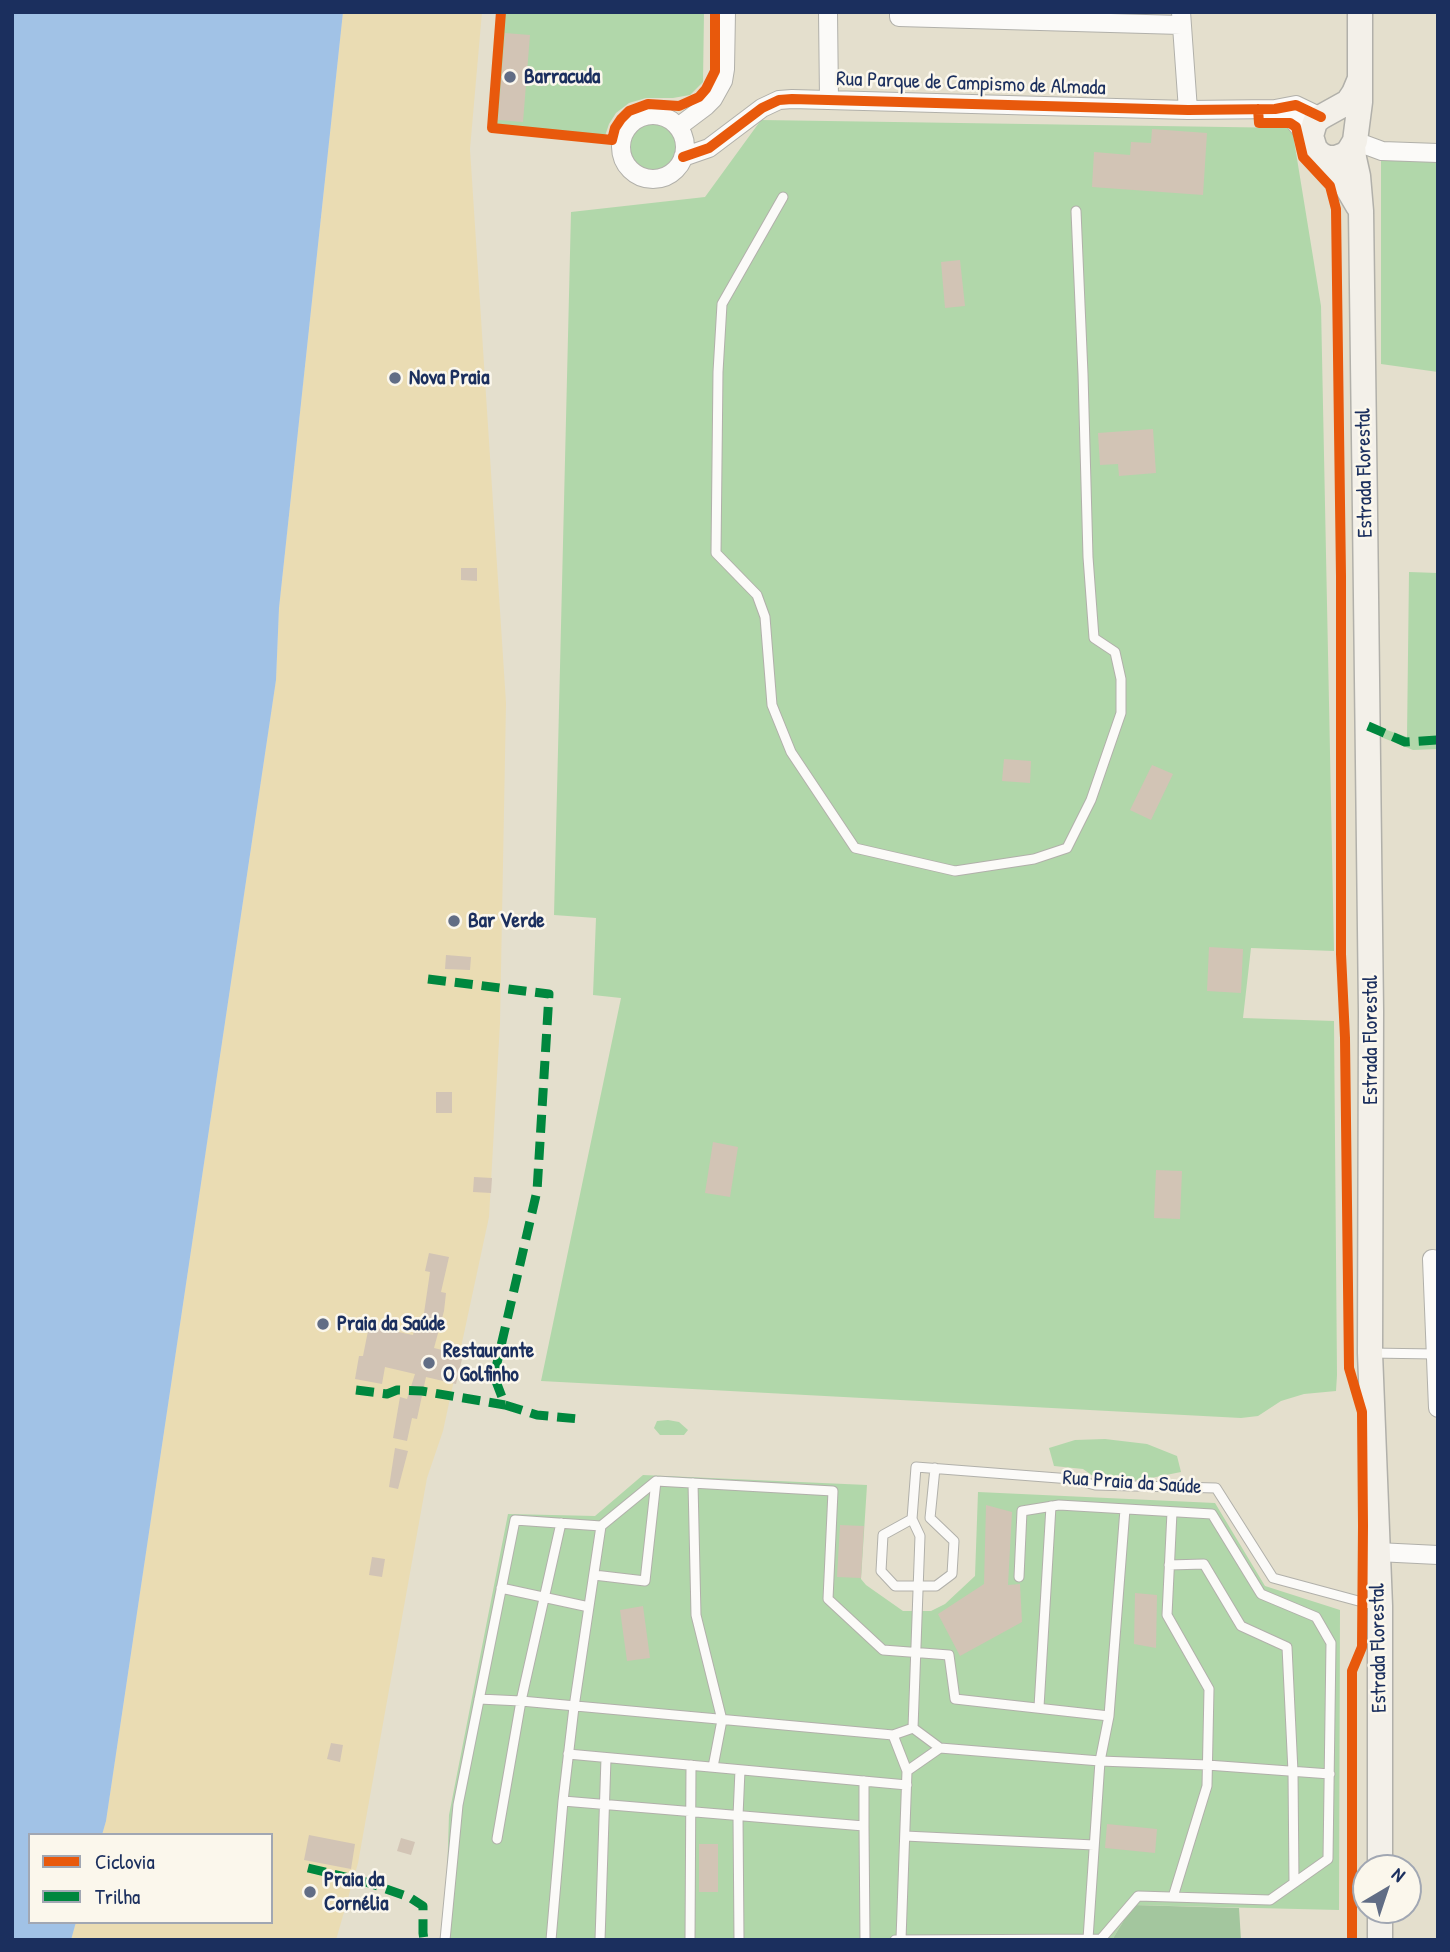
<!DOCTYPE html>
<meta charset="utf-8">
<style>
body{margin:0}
#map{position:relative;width:1450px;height:1952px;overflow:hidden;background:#e4dfcd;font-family:"Patrick Hand",sans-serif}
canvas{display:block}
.frame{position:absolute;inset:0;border:14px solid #1b2f5e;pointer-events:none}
.legend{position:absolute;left:28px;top:1833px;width:245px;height:91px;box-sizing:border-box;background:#fbf7ec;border:2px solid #a1a7b3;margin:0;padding:9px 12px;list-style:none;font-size:21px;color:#1b2f5e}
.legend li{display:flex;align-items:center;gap:14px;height:35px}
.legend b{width:35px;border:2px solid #a1a7b3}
.north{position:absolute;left:1352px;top:1854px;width:70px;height:70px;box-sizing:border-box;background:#fbf7ec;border:2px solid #a1a7b3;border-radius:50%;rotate:39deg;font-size:19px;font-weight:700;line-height:28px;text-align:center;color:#1b2f5e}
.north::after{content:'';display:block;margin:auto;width:24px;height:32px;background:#616d85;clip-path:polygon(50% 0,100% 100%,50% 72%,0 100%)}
</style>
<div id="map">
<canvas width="1450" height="1952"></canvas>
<div class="frame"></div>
<ul class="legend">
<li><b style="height:9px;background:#e8590c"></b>Ciclovia</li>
<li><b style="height:9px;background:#00873e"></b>Trilha</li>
</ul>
<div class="north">N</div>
</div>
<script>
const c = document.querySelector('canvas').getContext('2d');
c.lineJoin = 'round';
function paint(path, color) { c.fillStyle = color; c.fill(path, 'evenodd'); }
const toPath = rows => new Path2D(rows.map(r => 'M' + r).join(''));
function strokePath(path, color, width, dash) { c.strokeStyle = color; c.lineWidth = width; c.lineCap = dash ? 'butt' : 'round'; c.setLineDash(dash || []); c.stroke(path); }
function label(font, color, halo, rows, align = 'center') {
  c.font = font + ' "Patrick Hand",sans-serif'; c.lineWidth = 5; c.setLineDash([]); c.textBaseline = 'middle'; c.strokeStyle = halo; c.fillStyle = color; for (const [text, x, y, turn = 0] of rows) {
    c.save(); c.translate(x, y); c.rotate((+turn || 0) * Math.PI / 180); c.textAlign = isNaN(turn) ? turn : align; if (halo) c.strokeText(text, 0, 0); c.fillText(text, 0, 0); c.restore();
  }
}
const green = toPath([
 [504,12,704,12,703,82,690,95,673,98,646,98,629,103,616,113,609,124,605,136,495,126],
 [761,120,1292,128,1321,306,1334,951,1251,948,1243,1018,1334,1021,1337,1375,1336,1391,1304,1394,1281,1401,1258,1416,1241,1418,541,1381,621,998,593,995,596,918,554,915,571,212,705,197],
 '628 147a25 25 0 1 1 50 0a25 25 0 1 1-50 0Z',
 [1381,156,1438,159,1438,372,1381,364],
 [1409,572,1438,573,1438,749,1413,750,1381,737,1381,728,1407,737],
 [668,1420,679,1422,688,1430,684,1435,660,1435,654,1428,657,1421],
 [1105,1439,1147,1444,1177,1456,1181,1472,1141,1480,1124,1481,1093,1476,1083,1469,1054,1466,1049,1448,1075,1440],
 [643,1475,867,1485,861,1579,866,1585,903,1611,931,1611,945,1604,975,1576,978,1492,1215,1503,1265,1586,1340,1610,1339,1910,1133,1905,1112,1940,445,1940,449,1815,508,1514,595,1516]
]);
const forest = toPath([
 [1133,1905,1239,1908,1241,1940,1112,1940]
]);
const sand = toPath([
 [343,12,482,12,470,149,506,703,500,1023,489,1217,443,1431,427,1478,358,1863,336,1940,71,1940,76,1922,271,1922,271,1835,102,1835,106,1821,276,680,279,608]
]);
const water = toPath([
 [12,12,343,12,279,608,276,680,106,1821,102,1835,30,1835,30,1922,76,1922,71,1940,12,1940]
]);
const building = toPath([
 [505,33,530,35,523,122,498,120],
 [1152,129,1207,133,1203,195,1092,187,1094,152,1130,155,1131,142,1151,143],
 [960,260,965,306,945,308,941,262],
 [1153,429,1156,473,1119,476,1118,464,1100,465,1098,433],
 [461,568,477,568,477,581,461,580],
 [1004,759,1031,761,1030,783,1002,781],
 [1152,765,1173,774,1151,820,1130,810],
 [1209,947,1243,949,1241,993,1207,991],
 [446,955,471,957,470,970,445,969],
 [436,1092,452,1092,452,1113,436,1113],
 [713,1142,738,1147,730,1197,705,1193],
 [1156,1170,1182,1171,1180,1219,1154,1218],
 [474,1177,492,1178,491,1193,473,1192],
 [429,1253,449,1257,441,1292,446,1293,444,1311,434,1348,463,1355,456,1384,426,1377,417,1419,412,1418,407,1441,393,1438,400,1397,407,1399,415,1374,385,1367,382,1384,355,1379,359,1356,363,1356,369,1326,413,1335,417,1319,423,1320,430,1272,425,1271],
 [395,1448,408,1451,398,1489,389,1487],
 [986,1505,1012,1512,1008,1585,1020,1584,1022,1622,960,1656,938,1614,984,1584],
 [840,1525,864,1526,861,1578,837,1577],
 [372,1557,385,1559,382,1577,369,1575],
 [1135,1593,1157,1595,1156,1648,1134,1644],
 [643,1606,650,1658,627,1661,620,1610],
 [331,1743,343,1745,340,1762,327,1759],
 [1107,1824,1157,1829,1155,1853,1105,1848],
 [309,1835,355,1844,351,1869,304,1860],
 [401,1838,415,1842,411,1855,397,1851],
 [699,1844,718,1844,718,1892,699,1892]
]);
const service = toPath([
 [783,197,722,304,718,372,716,553,757,595,765,617,772,705,791,752,855,848,955,871,1034,859,1067,848,1091,800,1121,713,1121,679,1115,652,1094,638,1088,557,1083,374,1076,211],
 [1370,1353,1435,1354],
 [935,1468,930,1518,954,1541,952,1574,936,1586,895,1586,881,1571,883,1535,912,1519,916,1467,1071,1479,1095,1485,1216,1488,1273,1578,1377,1606],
 [693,1483,696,1615,722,1720,713,1767],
 [1172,1512,1167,1615,1209,1689,1207,1786,1173,1897],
 [912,1519,920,1536,913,1728],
 [1169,1565,1204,1564,1241,1626,1287,1647,1293,1772,1294,1882],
 [594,1575,645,1581,656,1481],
 [501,1588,589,1607],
 [479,1699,521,1701,893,1735],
 [1039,1707,1051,1506],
 [913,1728,940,1748,907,1771,893,1735,913,1728],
 [940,1748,1100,1761,1207,1765,1330,1774],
 [568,1754,907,1785],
 [864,1781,864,1826],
 [563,1801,864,1826,865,1940],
 [905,1836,1094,1845],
 [497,1839,521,1701,561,1523],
 [901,1939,907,1771],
 [1088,1939,1100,1761,1109,1716],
 [445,1940,458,1805,515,1520,601,1526,656,1481,833,1491,828,1599,883,1650,949,1655,955,1699,1109,1716,1125,1509],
 [551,1940,563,1801,574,1707,601,1526],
 [600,1940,606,1758],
 [690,1940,691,1765],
 [739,1940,738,1816,740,1770],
 [895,1940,1101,1939,1138,1896,1270,1900,1328,1859,1331,1643,1316,1617,1261,1594,1212,1514,1059,1505,1022,1511,1019,1577]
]);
const minor = toPath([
 [828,12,829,99],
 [899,12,899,17,1181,25],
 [1181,12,1188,110],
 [1275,109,1291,117,1312,143],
 '621 147a32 32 0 1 1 64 0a32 32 0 1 1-64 0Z',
 [678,127,706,106,713,99,723,81,725,69,726,12],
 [1355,141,1382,151,1438,153],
 [683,157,709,148,762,108,779,100,792,99,1188,110,1275,109,1296,105,1321,117],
 [1438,1260,1432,1259,1438,1408],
 [1377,1552,1438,1555]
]);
const secondary = toPath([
 [1353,145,1354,158,1358,176,1361,211,1365,513,1371,1012,1370,1353,1380,1606,1380,1868],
 [1321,155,1328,158,1336,158,1344,155,1349,151,1355,141,1360,102,1360,12],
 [1358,206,1338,172,1315,149,1311,136,1315,122,1321,117,1348,102,1354,93,1359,81],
 [1380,1910,1380,1940]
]);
const quiet = toPath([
 [1368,726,1405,742,1438,740],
 [428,979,549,994,537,1191,494,1376,505,1405,537,1415,579,1419],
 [356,1390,387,1394,397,1390,422,1391,505,1405],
 [308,1868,366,1882,409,1897,423,1906,423,1933,424,1940]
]);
const cycleway = toPath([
 [501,12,492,128,612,140,615,128,621,119,629,111,648,104,679,106,699,97,706,89,715,71,715,12],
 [1258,109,1259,123,1290,123,1296,127,1303,157,1330,186,1336,209,1341,576,1341,954,1345,1038,1349,1368,1362,1412,1363,1526,1362,1647,1352,1671,1352,1940],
 [683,157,709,148,762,108,779,100,792,99,1188,110,1275,109,1296,105,1321,117]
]);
const markers = [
 [510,77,7,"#616d85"],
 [395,378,7,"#616d85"],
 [454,921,7,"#616d85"],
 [323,1324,7,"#616d85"],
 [429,1363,7,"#616d85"],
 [310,1892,7,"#616d85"]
];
const poiNames = [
 ["Barracuda",524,77],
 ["Nova Praia",409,378],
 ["Bar Verde",468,921],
 ["Praia da Saúde",337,1324],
 ["Restaurante",443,1351],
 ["O Golfinho",443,1375],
 ["Praia da",324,1880],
 ["Cornélia",324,1904]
];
const streetNames = [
 ["Rua Parque de Campismo de Almada",971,84,2],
 ["Estrada Florestal",1365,473,-91],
 ["Estrada Florestal",1371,1040,-90],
 ["Rua Praia da Saúde",1132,1483,4],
 ["Estrada Florestal",1379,1648,-91]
];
paint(green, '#b1d7aa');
paint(forest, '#a3c69e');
paint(sand, '#eadcb3');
paint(water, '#a1c2e6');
paint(building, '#d2c4b5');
strokePath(service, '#b1b0aa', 11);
strokePath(minor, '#b1b0aa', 20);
strokePath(secondary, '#b1b0aa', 27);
strokePath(service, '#fbfaf8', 9);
strokePath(minor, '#fbfaf8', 18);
strokePath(secondary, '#f3f0e9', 24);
strokePath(quiet, '#00873e', 9, [18, 9]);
strokePath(cycleway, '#e8590c', 10);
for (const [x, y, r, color] of markers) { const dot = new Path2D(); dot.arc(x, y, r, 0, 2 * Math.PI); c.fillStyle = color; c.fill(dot); strokePath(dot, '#fbf7ec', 2.5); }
label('bold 21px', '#1b2f5e', '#fbf7ec', poiNames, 'left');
label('21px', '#1b2f5e', '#fbf7ec', streetNames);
</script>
